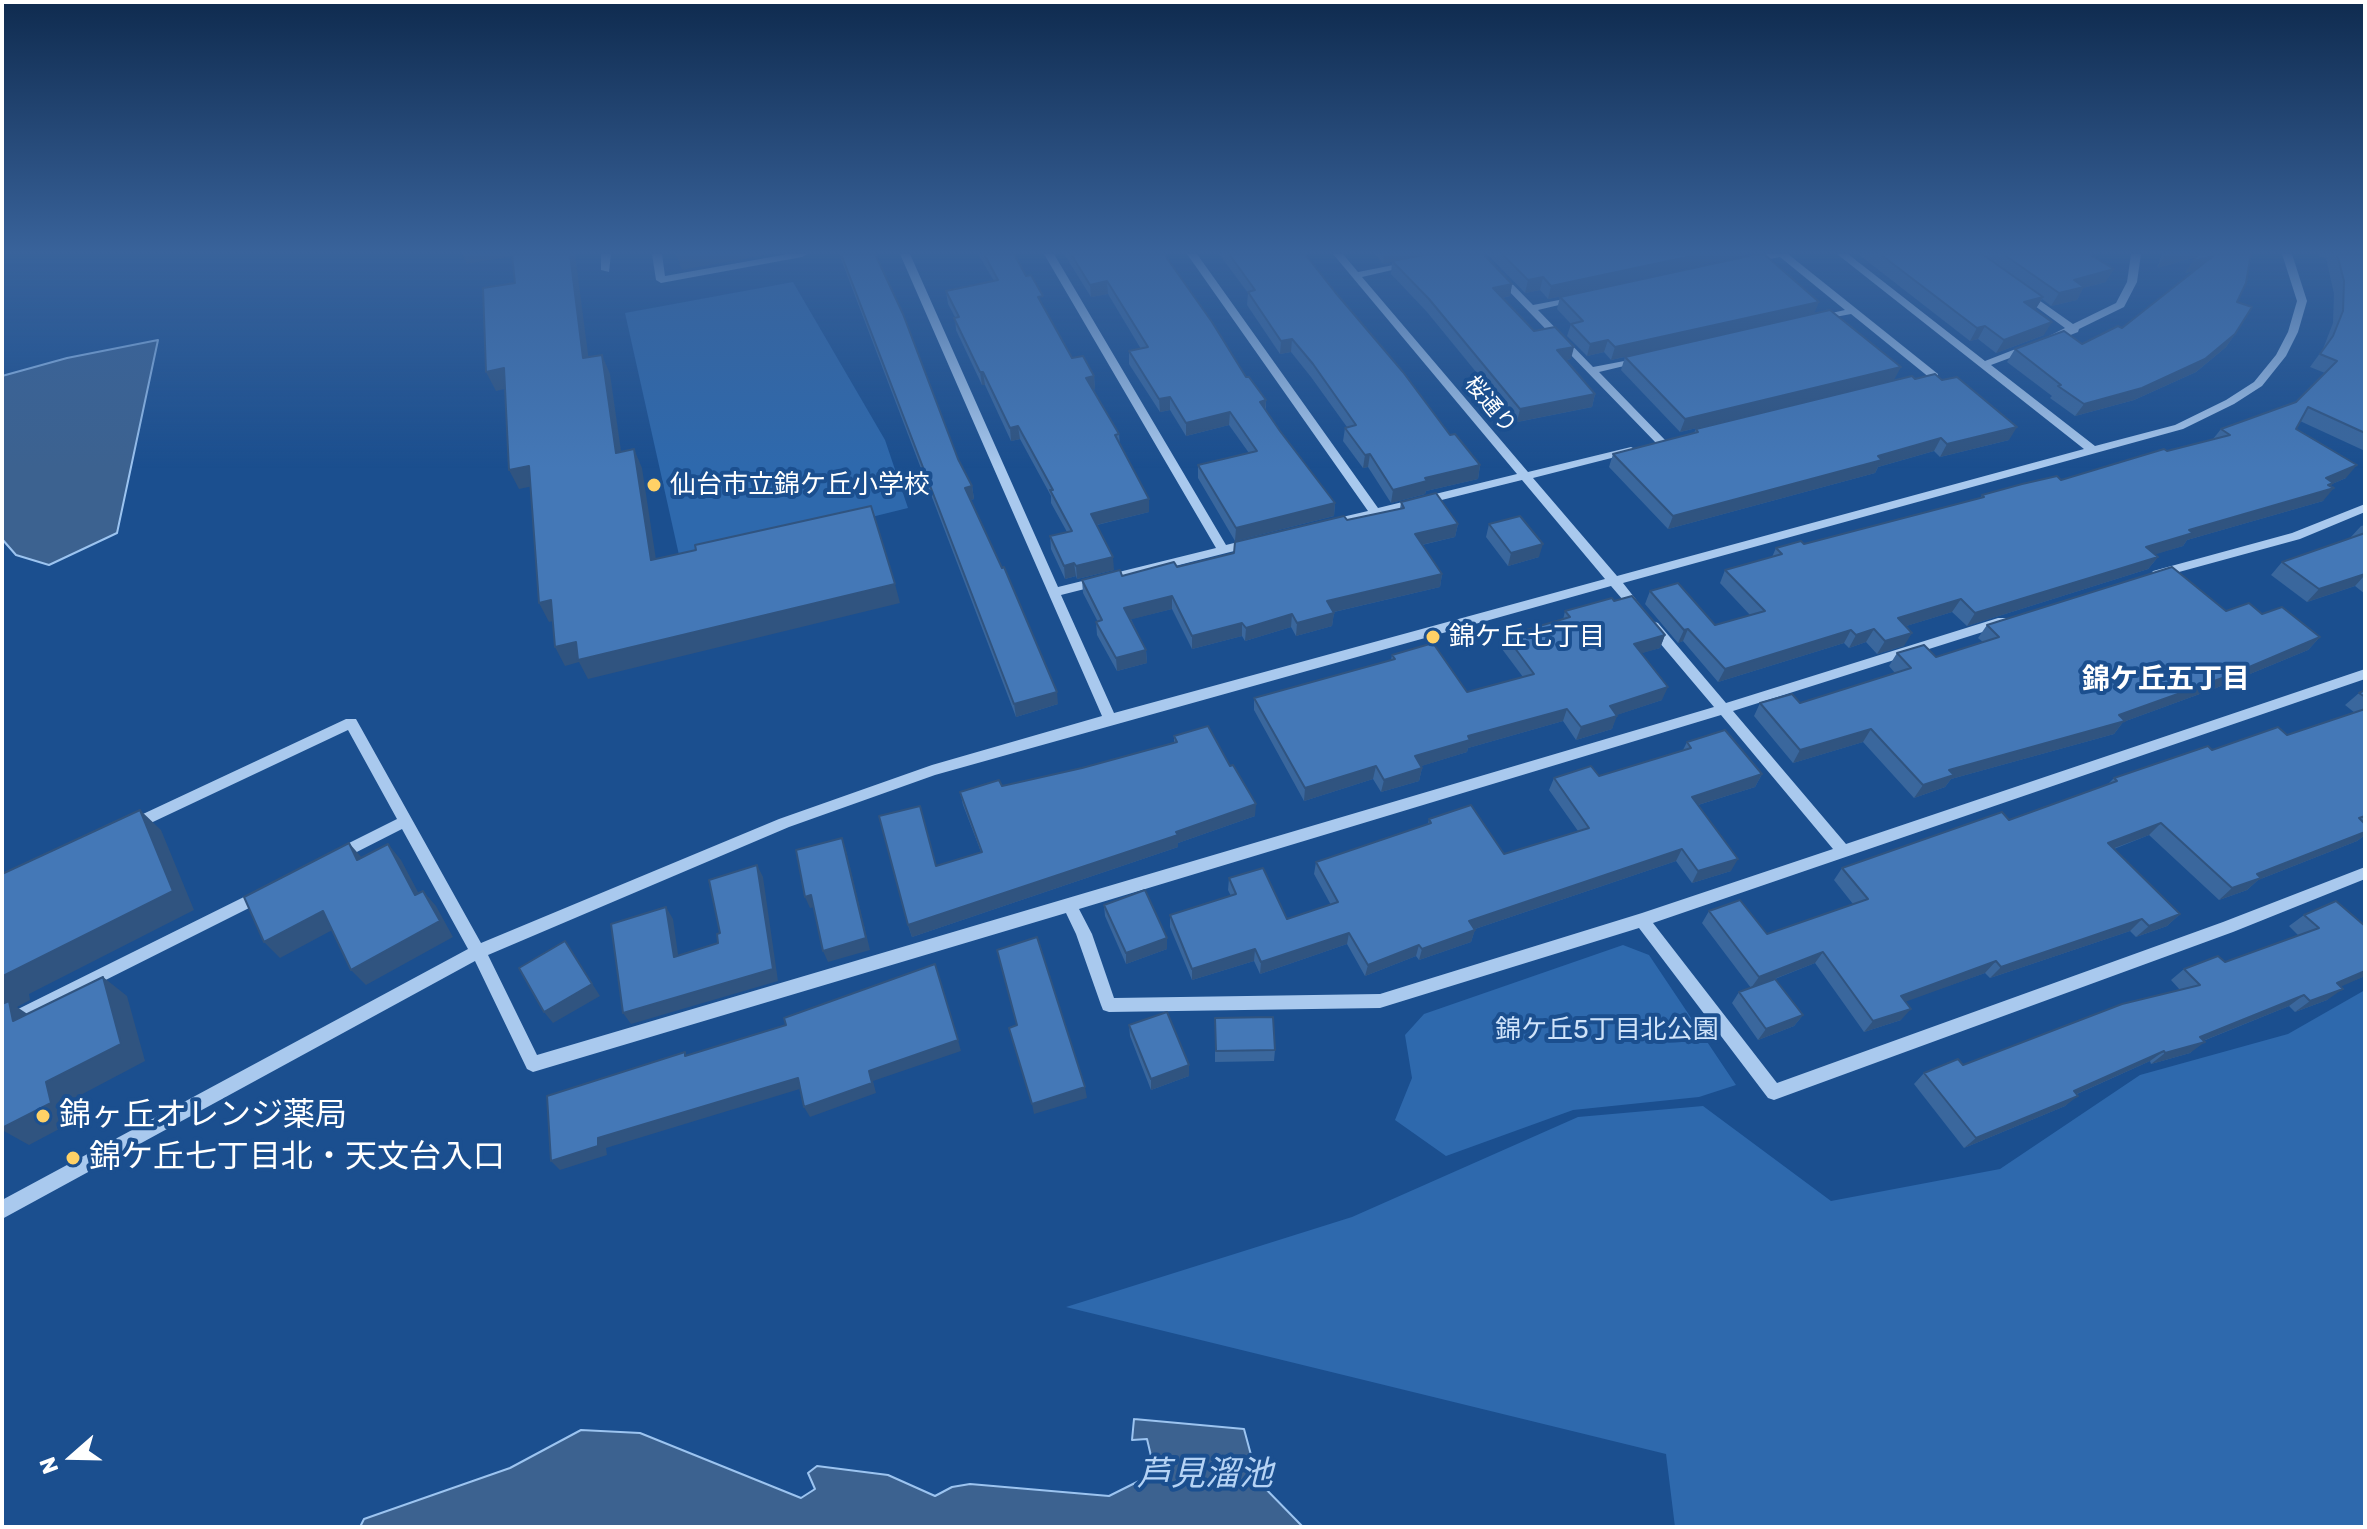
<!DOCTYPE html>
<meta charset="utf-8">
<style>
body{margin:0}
#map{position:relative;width:2367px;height:1529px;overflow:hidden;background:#1b4f8f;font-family:Rubik,sans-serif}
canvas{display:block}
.frame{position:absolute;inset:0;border:4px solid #fff;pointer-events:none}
.north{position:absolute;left:32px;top:1417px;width:80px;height:80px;-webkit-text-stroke:6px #1b4f8f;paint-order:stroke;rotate:250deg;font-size:22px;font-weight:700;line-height:32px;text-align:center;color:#fff}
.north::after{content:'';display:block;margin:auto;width:28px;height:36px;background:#fff;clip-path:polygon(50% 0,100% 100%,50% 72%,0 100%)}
</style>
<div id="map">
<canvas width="2367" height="1529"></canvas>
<div class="frame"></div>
<div class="north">N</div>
</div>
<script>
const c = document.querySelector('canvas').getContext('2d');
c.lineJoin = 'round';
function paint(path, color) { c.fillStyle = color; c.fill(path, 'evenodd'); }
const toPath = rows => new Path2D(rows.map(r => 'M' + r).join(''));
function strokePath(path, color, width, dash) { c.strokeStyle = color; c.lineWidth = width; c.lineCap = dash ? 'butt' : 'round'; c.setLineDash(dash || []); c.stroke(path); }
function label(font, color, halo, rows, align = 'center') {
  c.font = font + ' Rubik,"Noto Sans JP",sans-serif'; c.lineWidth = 8; c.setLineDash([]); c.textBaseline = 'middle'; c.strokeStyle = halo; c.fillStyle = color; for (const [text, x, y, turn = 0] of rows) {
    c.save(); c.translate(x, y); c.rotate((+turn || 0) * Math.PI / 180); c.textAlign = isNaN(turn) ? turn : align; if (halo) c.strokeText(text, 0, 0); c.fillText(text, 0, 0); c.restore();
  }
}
const green = toPath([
 [793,282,885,440,908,508,681,564,625,313],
 [1623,945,1649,955,1736,1085,1699,1097,1573,1110,1446,1156,1395,1120,1412,1078,1405,1035,1424,1014],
 [2365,990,2365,1527,1675,1527,1666,1454,1066,1307,1352,1217,1578,1117,1703,1106,1831,1201,2000,1169,2140,1075,2288,1034]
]);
const water = toPath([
 [158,340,117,533,49,565,16,555,2,539,2,376,67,358,158,340],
 [1134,1419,1244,1429,1258,1481,1303,1527,360,1527,364,1519,510,1468,581,1430,640,1433,801,1498,815,1489,808,1473,817,1466,888,1475,935,1496,952,1487,970,1484,1109,1496,1155,1473,1147,1439,1132,1440,1134,1419]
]);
const minor = toPath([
 [601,254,611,254,609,272,601,270,601,254],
 [652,254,662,254,665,276,788,254,807,254,802,257,661,283,656,280,652,254],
 [900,254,910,254,1058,587,1216,548,1044,254,1054,254,1226,545,1250,539,1256,543,1250,547,1061,595,1114,713,1605,579,1522,480,1329,528,1325,527,1325,521,1368,511,1187,254,1197,254,1378,508,1517,474,1333,254,1343,254,1358,272,1414,261,1414,265,1362,277,1528,472,1631,447,1637,450,1635,452,1533,478,1617,576,2084,449,1837,254,1848,254,1985,361,2026,345,2034,345,2034,349,1991,365,2095,446,2175,425,2226,400,2254,382,2276,355,2288,332,2297,301,2282,254,2292,254,2307,301,2298,332,2286,356,2262,386,2234,404,2183,429,1623,583,1645,611,1639,615,1635,614,1611,586,935,775,789,827,488,955,537,1055,1714,707,1648,629,1647,626,1653,621,1658,623,1726,703,1998,618,2008,618,2009,621,2008,624,1733,711,1846,844,2365,669,2365,679,1653,923,1777,1083,2223,922,2365,867,2365,879,2233,932,1774,1100,1768,1098,1639,928,1380,1008,1109,1012,1103,1010,1101,1005,1076,934,1066,913,533,1072,527,1069,475,961,2,1219,2,1200,468,949,402,829,343,859,338,861,333,859,331,855,333,851,397,819,348,730,138,829,128,829,126,825,128,821,346,719,356,719,481,943,779,819,932,765,1102,716,900,254],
 [1721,715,1833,849,1642,913,1380,994,1114,998,1092,934,1079,909,1721,715],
 [1473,254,1483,254,1533,305,1580,296,1580,300,1538,310,1593,367,1645,357,1645,361,1599,372,1666,441,1666,445,1658,445,1473,254],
 [1766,254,1788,254,1938,374,1938,378,1930,378,1851,314,1814,321,1814,317,1845,310,1780,257,1750,263,1745,260,1766,254],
 [2131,254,2141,254,2137,282,2124,307,2079,329,2078,332,2053,342,2045,342,2045,338,2065,328,2020,295,2020,291,2026,291,2073,324,2116,303,2127,282,2131,254],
 [2365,504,2365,512,2300,539,2157,578,2151,574,2153,571,2292,533,2365,504],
 [262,888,267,889,270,894,267,899,2,1032,2,1017,262,888]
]);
const wall = toPath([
 [839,254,875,254,958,459,972,486,974,499,970,500,1058,704,1016,717],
 [978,254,1014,254,1072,358,1094,376,1095,389,1093,390,1119,434,1120,445,1149,512,1097,525,1114,570,1077,579,1076,576,1065,579,1051,549,1050,536,1067,532,1051,503,1051,496,1020,439,1011,441,985,385,982,385,956,330,955,317,948,304,946,291,994,281],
 [1064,254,1164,254,1246,377,1266,400,1266,410,1280,431,1335,503,1334,516,1235,541,1198,478,1198,465,1249,453,1229,425,1186,436,1170,410,1160,412,1129,364,1129,351,1141,349,1108,294,1091,297],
 [1219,254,1305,254,1335,292,1450,435,1480,465,1478,479,1426,491,1425,494,1391,503,1368,467,1363,468,1343,441,1345,428,1347,427,1311,377,1291,352,1280,354,1247,305,1248,293],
 [1375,254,1483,254,1512,284,1510,296,1502,298,1534,331,1571,359,1566,360,1595,394,1592,407,1517,422,1427,312,1391,274,1392,262,1383,264],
 [1487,254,1747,254,1746,255,1548,299,1540,290,1525,293],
 [1858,254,2089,254,2106,282,2083,288,2077,300,2051,306,2042,299,2035,310,2044,335,1996,353,1978,339,1970,341],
 [2162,254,2251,254,2237,302,2235,334,2226,347,2196,372,2134,400,2075,416,2050,398,2052,396,2007,362,2015,349,2082,344,2122,328,2194,271,2185,273,2197,257,2157,268],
 [2318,254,2365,254,2365,451,2300,421,2296,429,2346,478,2332,484,2323,501,2187,540,2183,546,2155,554,2158,557,2148,569,1967,626,1952,612,1906,626,1904,646,1877,654,1866,642,1849,648,1844,643,1718,682,1683,641,1678,643,1645,604,1650,591,1715,625,1750,615,1720,583,1725,570,1772,557,1776,548,1804,544,1980,499,1982,495,2061,480,2213,439,2221,429,2296,402,2325,373,2310,367,2323,349,2333,323,2334,294,2326,258,2320,257],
 [1560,297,1814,314,1611,360,1604,352,1587,356,1567,336,1571,324,1557,309],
 [1625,357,1894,380,1680,432,1621,370],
 [1696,429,2009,440,1940,457,1934,451,1878,467,1875,473,1668,529,1609,467,1613,454,1694,433],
 [1401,502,1458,524,1455,537,1422,545,1442,574,1440,587,1334,612,1332,626,1296,636,1291,627,1245,641,1242,636,1192,649,1172,609,1131,619,1146,650,1147,663,1117,671,1097,635,1096,622,1098,622,1083,593,1082,580,1122,576,1177,567,1234,553,1347,520,1400,509],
 [1489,524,1539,557,1508,566,1486,537],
 [2365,525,2365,594,2355,586,2307,602,2271,575,2282,562,2350,538,2361,526],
 [1614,601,1665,635,1660,648,1641,653,1662,700,1616,715,1612,729,1576,740,1563,721,1468,748,1467,752,1421,766,1422,768,1419,781,1381,792,1373,779,1304,801,1254,710,1254,698,1391,660,1392,655,1467,692,1523,677,1502,649,1506,636,1563,620,1565,611],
 [2226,611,2262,614,2320,637,2308,650,2216,688,2123,722,2114,734,1951,779,1945,787,1914,798,1863,742,1793,763,1754,716,1760,703,1800,703,1895,673,1889,666,1897,653,1936,657,1983,642,1978,638,1987,625],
 [2365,690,2365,835,2357,841,2258,880,2247,890,2219,900,2149,835,2114,849,2180,914,2167,926,2136,937,2130,931,1990,978,1985,973,1905,1001,1901,1020,1864,1032,1815,963,1770,981,1803,1015,1794,1026,1758,1040,1732,1003,1739,992,1751,988,1702,923,1709,911,1767,934,1853,904,1834,880,1842,868,2009,820,2107,785,2114,778,2212,750,2287,735,2355,713,2345,705,2359,693],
 [1174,736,1255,816,1178,843,1178,847,912,937,908,925,936,866,981,852,963,805,960,792,1002,786,1082,768,1174,743],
 [1687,742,1762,774,1755,787,1698,805,1731,871,1692,883,1676,861,1475,929,1471,942,1419,960,1416,956,1365,976,1347,944,1260,974,1254,961,1192,980,1170,927,1170,915,1231,896,1228,890,1229,878,1287,919,1331,905,1314,874,1316,862,1428,824,1429,819,1504,854,1578,831,1549,790,1554,778,1599,776,1683,750],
 [2336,901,2365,976,2340,986,2327,1000,2295,1012,2289,1006,2203,1041,2190,1053,2151,1064,2150,1061,2077,1094,2065,1106,1964,1148,1914,1084,1924,1073,1963,1065,2180,990,2171,980,2184,969,2225,962,2299,936,2289,926,2304,915],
 [1104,905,1167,949,1126,964,1105,916],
 [1215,1018,1275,1050,1274,1061,1215,1062],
 [1129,1025,1189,1065,1189,1076,1151,1090,1130,1036]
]);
const shadedWall = toPath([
 [462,254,514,254,514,256,467,264],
 [570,254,575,254,591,377,583,358],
 [697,254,771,254,682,270,677,257],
 [1384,254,1429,254,1383,264],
 [1701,254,1747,254,1746,255,1548,299,1551,286],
 [2171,254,2203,254,2202,255,2157,268,2165,255],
 [2213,256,2204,268,2185,273,2193,261],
 [2114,269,2106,282,2083,288,2077,300,2051,306,2059,293,2074,280],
 [1543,277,1540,290,1525,293,1528,280],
 [1107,281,1108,294,1091,297,1090,285],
 [1512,284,1510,296,1490,300,1493,288],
 [2043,297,2035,310,2024,302],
 [1819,302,1814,314,1611,360,1615,347],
 [2052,322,2044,335,1996,353,2004,340],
 [1985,326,1978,339,1970,341,1977,328],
 [2235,334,2226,347,2196,372,2134,400,2075,416,2084,404],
 [1292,339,1291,352,1280,354,1281,341],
 [1608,340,1604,352,1587,356,1590,344],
 [1574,347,1571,359,1554,363,1557,350],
 [602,355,610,374,624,472,616,453],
 [1901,367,1894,380,1680,432,1685,419],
 [504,368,513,387,496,391,486,372],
 [980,372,983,372,985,385,982,385],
 [1094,376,1095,389,1087,391,1086,378],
 [1595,394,1592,407,1517,422,1520,409],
 [1170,397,1170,410,1160,412,1159,399],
 [1266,400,1265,413,1260,402],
 [1230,412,1229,425,1186,436,1186,423],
 [1018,426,1020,439,1011,441,1010,428],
 [2017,427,2009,440,1940,457,1947,444],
 [1941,438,1934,451,1878,467,1875,473,1668,529,1673,516],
 [634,449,642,468,659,579,651,560],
 [1370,454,1368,467,1363,468,1365,455],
 [1480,465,1478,479,1426,491,1425,494,1391,503,1393,490,1425,478],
 [2357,465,2346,478,2332,484,2327,490,2334,488,2323,501,2187,540,2183,546,2137,560,2146,547,2189,530,2326,478],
 [529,466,538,485,519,489,509,470],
 [972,486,974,499,967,501,965,488],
 [1149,499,1149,512,1092,526,1091,514],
 [1335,503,1334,516,1235,541,1236,528],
 [1458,524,1455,537,1412,547,1415,534],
 [1543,544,1539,557,1508,566,1511,553],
 [1113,557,1114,570,1077,579,1076,566],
 [2158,557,2148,569,1967,626,1975,613],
 [1074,563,1076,576,1065,579,1064,566],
 [1442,574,1440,587,1325,614,1327,601],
 [2365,574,2365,575,2355,586,2307,602,2319,589],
 [895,584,900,603,588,679,579,662,565,666,555,647,576,642],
 [1172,596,1172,609,1125,621,1124,608],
 [1961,599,1952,612,1890,631,1898,618],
 [551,600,561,619,549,622,539,603],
 [1334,613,1332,626,1296,636,1297,623],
 [1292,614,1291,627,1245,641,1246,628],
 [1242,623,1242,636,1192,649,1192,636],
 [1688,629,1683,641,1678,643,1684,630],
 [1874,629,1866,642,1849,648,1856,635],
 [1851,630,1844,643,1718,682,1725,669],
 [1912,633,1904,646,1877,654,1885,641],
 [1665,635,1660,648,1629,657,1634,644],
 [2320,637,2308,650,2216,688,2123,722,2114,734,1951,779,1945,787,1914,798,1923,785,1949,770,2119,715],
 [1146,650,1147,663,1117,671,1116,658],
 [1668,687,1662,700,1605,719,1610,706],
 [1057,692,1058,704,1016,717,1014,704],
 [1567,709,1563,721,1468,748,1467,752,1412,769,1415,756,1468,736],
 [1617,716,1612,729,1576,740,1581,727],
 [1871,729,1863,742,1793,763,1800,750],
 [1376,766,1373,779,1304,801,1305,788],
 [1422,768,1419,781,1381,792,1384,780],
 [1762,774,1755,787,1685,809,1692,797],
 [1256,804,1255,816,1178,843,1178,847,912,937,908,925],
 [140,810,161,830,194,910,29,994,30,1000,17,1007,35,1019,40,1039,2,1015,3,976],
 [2161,823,2149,835,2096,855,2108,843],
 [2365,832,2365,835,2357,841,2258,880,2247,890,2219,900,2232,888,2257,874],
 [842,838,846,850,870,950,828,962,823,951],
 [349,843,363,859,357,860],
 [388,844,401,860,428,911,415,895],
 [1682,849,1676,861,1466,932,1469,921],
 [1738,859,1731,871,1692,883,1698,871],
 [757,865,763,877,778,981,631,1024,623,1013,773,969],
 [423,891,436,906,453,937,366,985,351,970],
 [811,895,816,907,810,908,805,897],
 [666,907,673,919,680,968,674,957],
 [323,911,338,927,280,958,264,942],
 [2180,914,2167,926,2136,937,2149,926],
 [2142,919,2130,931,1990,978,2001,967],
 [1475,930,1471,942,1419,960,1422,949],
 [1349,933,1347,944,1260,974,1261,962],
 [1167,938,1167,949,1126,964,1126,953],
 [565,941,600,996,553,1023,544,1012],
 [1419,945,1416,956,1365,976,1368,965],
 [1255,949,1254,961,1192,980,1192,969],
 [1823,952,1815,963,1751,988,1759,977],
 [1996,961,1985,973,1891,1007,1901,996],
 [2365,971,2365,976,2322,995,2337,983],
 [103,977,127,996,145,1061,73,1099,78,1119,29,1145,2,1130,2,1128,46,1082],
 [2343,989,2327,1000,2295,1012,2310,1001],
 [2304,995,2289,1006,2190,1046,2205,1042,2190,1053,2151,1064,2165,1053,2200,1037],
 [1911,1009,1901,1020,1864,1032,1873,1021],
 [1803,1015,1794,1026,1758,1040,1766,1029],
 [958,1040,961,1051,873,1081,876,1093,810,1117,804,1107,869,1071],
 [2164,1051,2150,1061,2061,1101,2074,1091],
 [1189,1065,1189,1076,1151,1090,1151,1079],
 [798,1078,803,1088,606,1148,607,1155,560,1170,551,1161,598,1138],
 [1085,1087,1087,1098,1034,1114,1032,1104],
 [2078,1096,2065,1106,1964,1148,1976,1138]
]);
const building = toPath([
 [512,254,570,254,583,358,602,355,616,453,634,449,651,560,696,550,695,545,871,506,895,584,578,660,576,642,555,647,551,600,539,603,529,466,509,470,504,368,486,372,483,288,515,283,512,254],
 [677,254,697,254,677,257,677,254],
 [841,254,875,254,903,314,958,459,972,486,965,488,1002,568,1004,567,1057,692,1014,704,841,254],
 [984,254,1014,254,1026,276,1031,275,1043,296,1038,297,1072,358,1083,356,1094,376,1086,378,1119,434,1115,435,1149,499,1091,514,1113,557,1076,566,1074,563,1064,566,1050,536,1072,531,1050,490,1053,490,1018,426,1010,428,983,372,980,372,954,318,959,317,946,291,998,280,984,254],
 [1071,254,1164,254,1212,322,1246,377,1249,377,1266,400,1260,402,1280,431,1335,503,1236,528,1198,465,1257,451,1230,412,1186,423,1170,397,1159,399,1129,351,1148,347,1107,281,1090,285,1071,254],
 [1229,254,1305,254,1335,292,1403,372,1450,435,1455,434,1480,465,1425,478,1427,481,1393,490,1370,454,1365,455,1345,428,1356,425,1313,364,1292,339,1281,341,1248,292,1255,290,1229,254],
 [1429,254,1483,254,1512,284,1493,288,1534,331,1555,327,1574,347,1557,350,1595,394,1520,409,1429,299,1392,261,1429,254],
 [1502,254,1701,254,1551,286,1543,277,1528,280,1502,254],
 [1758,254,1764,254,1819,302,1615,347,1608,340,1590,344,1571,324,1583,321,1560,297,1758,254],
 [1880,254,1982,254,2043,297,2024,302,2052,322,2004,340,1985,326,1977,328,1880,254],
 [2003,254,2089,254,2114,269,2074,280,2084,287,2059,293,2003,254],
 [2199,254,2251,254,2246,283,2237,302,2252,307,2235,334,2205,359,2142,388,2084,404,2058,386,2061,385,2015,349,2064,331,2082,344,2118,326,2122,328,2213,256,2193,261,2199,254],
 [2337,254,2365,254,2365,433,2308,407,2296,429,2357,465,2326,478,2333,483,2328,485,2334,488,2189,530,2193,533,2146,547,2158,557,1975,613,1961,599,1898,618,1912,633,1885,641,1874,629,1856,635,1851,630,1725,669,1688,629,1684,630,1650,591,1678,583,1715,625,1765,611,1725,570,1782,554,1776,548,1801,541,1804,544,1984,497,1982,495,2022,484,2057,476,2061,480,2164,449,2167,451,2230,435,2221,429,2296,402,2337,361,2320,354,2333,336,2343,311,2344,281,2337,254],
 [1830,310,1901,367,1685,419,1625,357,1830,310],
 [1935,374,1942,380,1957,377,2017,427,1947,444,1941,438,1878,456,1882,460,1673,516,1613,454,1698,432,1696,429,1912,376,1915,379,1935,374],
 [1436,493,1458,524,1415,534,1442,574,1327,601,1334,613,1297,623,1292,614,1246,628,1242,623,1192,636,1172,596,1124,608,1146,650,1116,658,1096,622,1102,620,1082,580,1120,570,1122,576,1174,562,1177,567,1234,553,1235,542,1344,516,1347,520,1404,508,1401,502,1436,493],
 [1520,516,1543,544,1511,553,1489,524,1520,516],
 [2365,533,2365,574,2319,589,2282,562,2365,533],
 [2172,567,2226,611,2249,603,2262,614,2282,607,2320,637,2228,676,2119,715,2125,721,1949,770,1954,775,1923,785,1871,729,1800,750,1760,703,1792,694,1800,703,1911,668,1897,653,1924,645,1936,657,1999,637,1987,625,2172,567],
 [1632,596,1665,635,1634,644,1668,687,1610,706,1617,716,1581,727,1567,709,1468,736,1470,740,1415,756,1422,768,1384,780,1376,766,1305,788,1254,698,1395,659,1392,655,1433,643,1467,692,1534,674,1506,636,1570,617,1565,611,1612,598,1614,601,1632,596],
 [2365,690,2365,697,2359,693,2365,690],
 [2365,709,2365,816,2359,818,2365,824,2365,832,2257,874,2261,878,2232,888,2161,823,2108,843,2180,914,2149,926,2142,919,2001,967,1996,961,1901,996,1911,1009,1873,1021,1823,952,1759,977,1709,911,1740,900,1767,934,1868,899,1842,868,2002,812,2009,820,2117,781,2114,778,2208,746,2212,750,2278,727,2287,735,2365,709],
 [1208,726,1230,766,1233,765,1256,804,1176,832,1178,835,908,925,879,816,920,806,936,866,982,852,960,792,999,780,1002,786,1082,768,1177,742,1174,736,1208,726],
 [1725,730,1762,774,1692,797,1738,859,1698,871,1682,849,1469,921,1475,930,1422,949,1419,945,1368,965,1349,933,1261,962,1255,949,1192,969,1170,915,1236,894,1229,878,1263,868,1287,919,1338,902,1316,862,1431,823,1429,819,1471,805,1504,854,1589,828,1554,778,1591,766,1599,776,1691,748,1687,742,1725,730],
 [140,810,173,891,3,976,4,981,2,982,2,874,140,810],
 [842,838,866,938,823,951,811,895,805,897,796,850,842,838],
 [349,843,357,860,388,844,415,895,423,891,440,921,351,970,323,911,264,942,244,897,349,843],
 [757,865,773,969,623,1013,611,924,666,907,674,957,718,943,717,934,720,933,709,880,757,865],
 [1145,890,1167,938,1126,953,1104,905,1145,890],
 [2336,901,2365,926,2365,971,2337,983,2343,989,2310,1001,2304,995,2200,1037,2205,1042,2165,1053,2164,1051,2074,1091,2078,1096,1976,1138,1924,1073,1958,1059,1963,1065,2122,1004,2200,985,2184,969,2218,956,2225,962,2319,928,2304,915,2336,901],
 [1037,937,1085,1087,1032,1104,1009,1028,1017,1025,997,950,1037,937],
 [565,941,592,984,544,1012,519,968,565,941],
 [935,964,958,1040,869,1071,872,1083,804,1107,798,1078,598,1138,598,1146,551,1161,547,1096,685,1052,685,1056,786,1025,784,1018,935,964],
 [103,977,121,1044,46,1082,51,1103,2,1128,2,1004,9,1001,13,1021,103,977],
 [1775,979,1803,1015,1766,1029,1739,992,1775,979],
 [1167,1012,1189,1065,1151,1079,1129,1025,1167,1012],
 [1273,1017,1275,1050,1216,1051,1215,1018,1273,1017]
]);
const markers = [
 [654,485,8,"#ffd166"],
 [1433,637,8,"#ffd166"],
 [43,1116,8,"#ffd166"],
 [73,1158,8,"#ffd166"]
];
const farStreetnames = [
 ["桜通り",1490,405,50]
];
const poiNames = [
 ["仙台市立錦ケ丘小学校",670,485],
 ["錦ケ丘七丁目",1449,637]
];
const parkNames = [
 ["錦ケ丘5丁目北公園",1607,1030]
];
const neighbourhoodNames = [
 ["錦ケ丘五丁目",2166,680]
];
const nearPoinames = [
 ["錦ヶ丘オレンジ薬局",59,1116],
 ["錦ケ丘七丁目北・天文台入口",89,1158]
];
const nearWaternames = [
 ["芦見溜池",1205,1475]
];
paint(green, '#2e69ad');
paint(water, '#3c6290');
strokePath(water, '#9cc4f0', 2);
paint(minor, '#a9c9ee');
paint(wall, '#3a679d');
paint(shadedWall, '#305480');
paint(building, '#4478b7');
strokePath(building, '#305480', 2);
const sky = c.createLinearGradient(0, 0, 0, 468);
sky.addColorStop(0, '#0f2b4f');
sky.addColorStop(0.54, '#39639b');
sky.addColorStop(1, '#39639b00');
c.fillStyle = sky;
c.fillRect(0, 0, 2367, 468);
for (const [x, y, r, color] of markers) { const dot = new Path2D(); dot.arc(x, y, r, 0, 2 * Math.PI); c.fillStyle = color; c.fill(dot); strokePath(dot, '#1b4f8f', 3); }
label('22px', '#fff', '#1b4f8f', farStreetnames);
label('26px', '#fff', '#1b4f8f', poiNames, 'left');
label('26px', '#cfe3fa', '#1b4f8f', parkNames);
label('bold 28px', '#fff', '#1b4f8f', neighbourhoodNames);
label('32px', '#fff', '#1b4f8f', nearPoinames, 'left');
label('italic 34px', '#b5d3f5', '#1b4f8f', nearWaternames);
</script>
